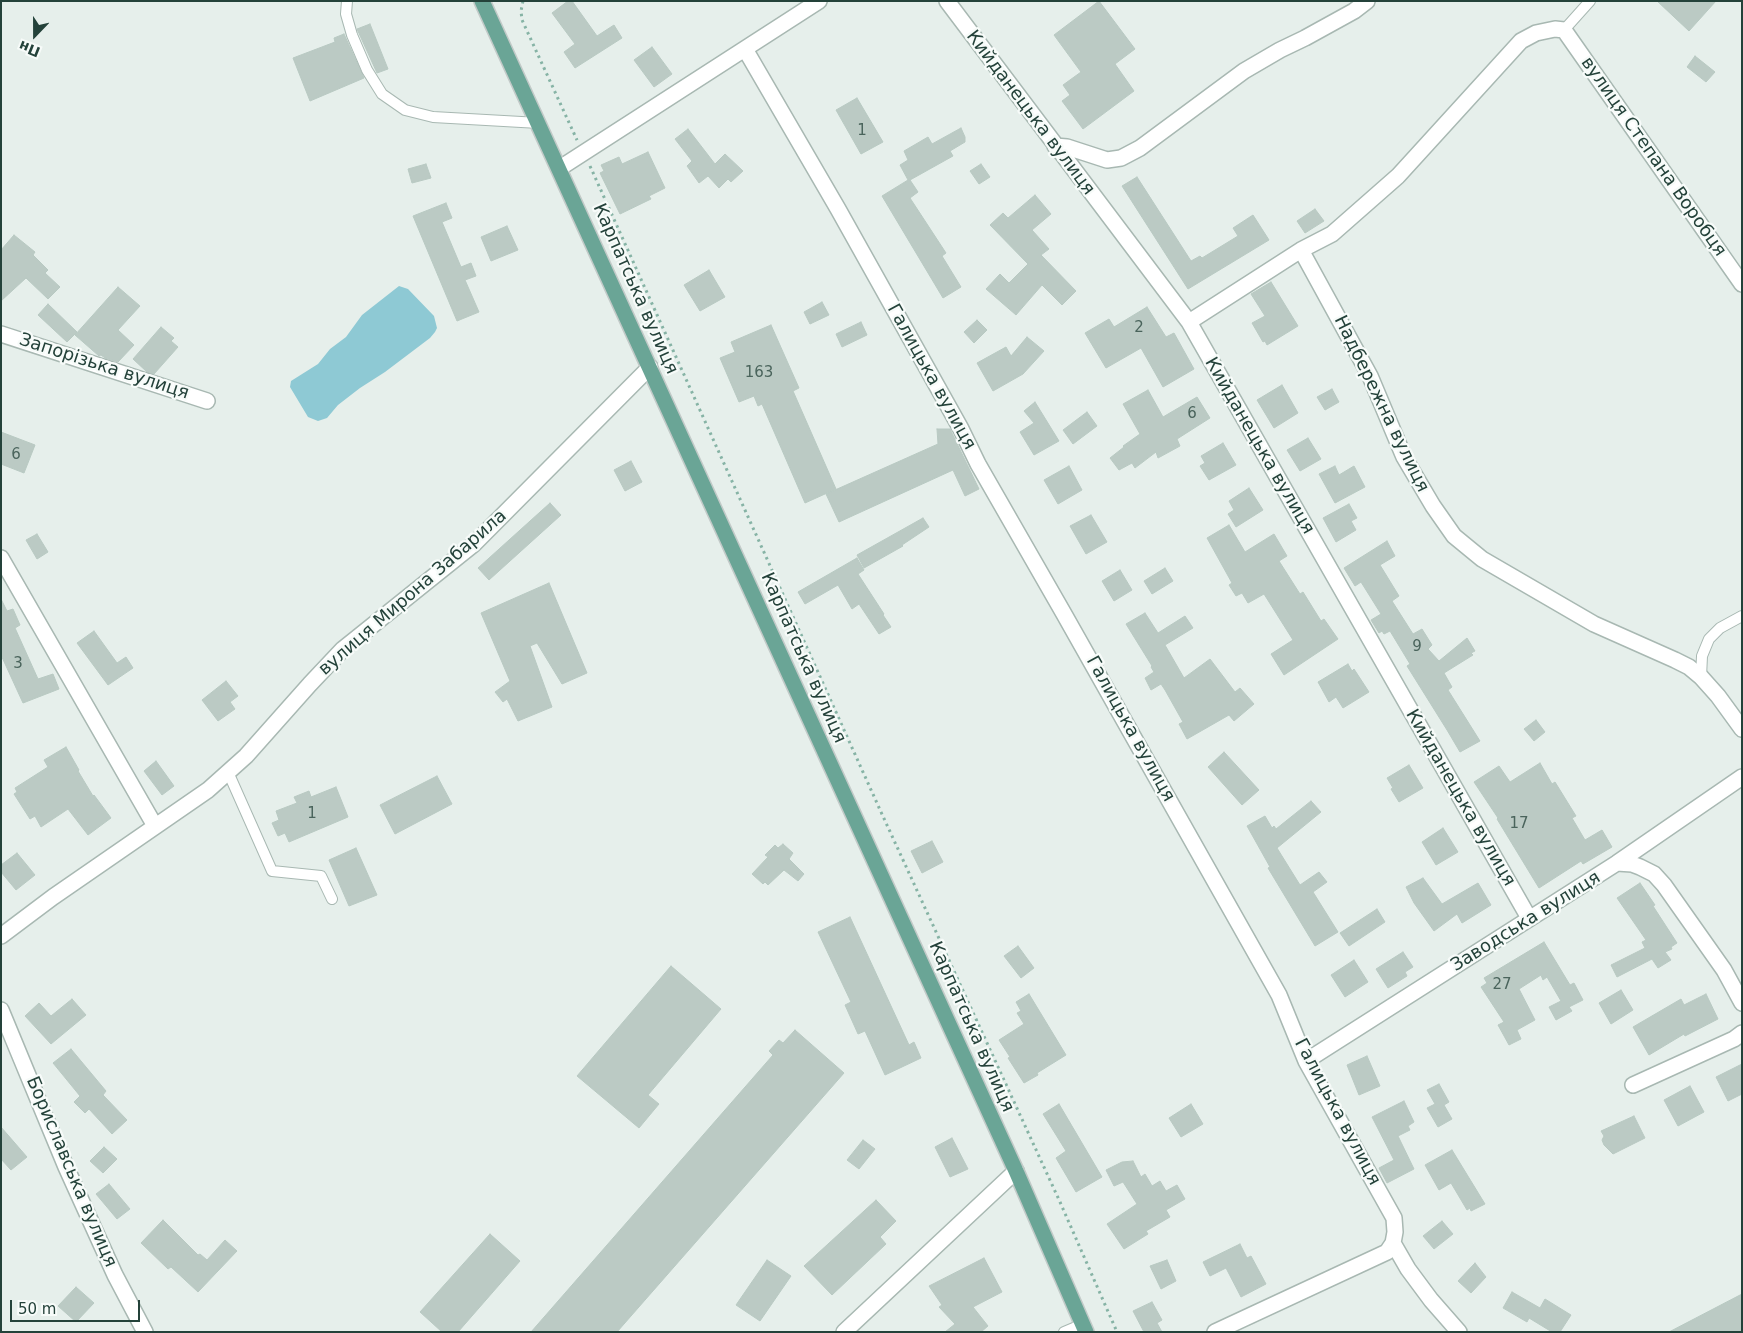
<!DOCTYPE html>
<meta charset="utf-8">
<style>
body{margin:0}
#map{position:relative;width:1743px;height:1333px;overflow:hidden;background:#e6efeb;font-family:"DejaVu Sans",sans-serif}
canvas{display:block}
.frame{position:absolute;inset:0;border:2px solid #24423a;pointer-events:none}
.north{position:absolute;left:10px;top:10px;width:50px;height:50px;-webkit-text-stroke:4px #f7fbf9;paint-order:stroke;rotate:202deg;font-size:14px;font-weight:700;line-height:20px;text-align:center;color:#24423a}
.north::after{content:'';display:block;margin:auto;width:18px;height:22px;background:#24423a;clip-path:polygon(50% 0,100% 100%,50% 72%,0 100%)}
.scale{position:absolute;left:10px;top:1300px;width:130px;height:22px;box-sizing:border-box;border:2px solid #24423a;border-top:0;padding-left:6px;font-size:15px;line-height:18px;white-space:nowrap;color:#24423a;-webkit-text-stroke:4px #f7fbf9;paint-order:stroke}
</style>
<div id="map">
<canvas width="1743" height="1333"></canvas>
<div class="frame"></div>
<div class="north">Пн</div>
<div class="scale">50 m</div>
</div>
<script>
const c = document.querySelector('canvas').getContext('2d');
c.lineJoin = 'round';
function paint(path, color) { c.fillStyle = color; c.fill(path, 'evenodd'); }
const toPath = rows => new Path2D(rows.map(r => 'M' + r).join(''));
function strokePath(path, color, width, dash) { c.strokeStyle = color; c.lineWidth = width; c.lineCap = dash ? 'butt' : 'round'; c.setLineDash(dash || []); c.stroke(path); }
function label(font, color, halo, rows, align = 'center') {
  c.font = font + ' "DejaVu Sans",sans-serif'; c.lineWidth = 4.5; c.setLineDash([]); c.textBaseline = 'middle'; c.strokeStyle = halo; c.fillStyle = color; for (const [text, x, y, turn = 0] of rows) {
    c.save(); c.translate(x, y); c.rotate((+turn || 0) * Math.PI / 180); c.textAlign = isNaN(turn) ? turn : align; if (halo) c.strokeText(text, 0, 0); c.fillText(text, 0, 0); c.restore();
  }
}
const water = toPath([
 [399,286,408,289,434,316,437,328,435,332,430,338,385,372,360,388,338,405,327,418,318,421,308,417,290,387,291,381,318,364,330,349,346,337,362,315]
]);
const building = toPath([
 [568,1,572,1,597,36,614,25,622,38,575,68,564,52,575,44,552,13,568,1],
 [1099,1,1135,49,1115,64,1134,91,1083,129,1062,101,1070,95,1063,85,1081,72,1054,35,1099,1],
 [1657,1,1716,1,1689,31,1657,1],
 [370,24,388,69,377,73,357,29,370,24],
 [344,34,364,78,310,101,293,58,335,42,334,38,344,34],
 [652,47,672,74,654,87,634,60,652,47],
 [1695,56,1715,72,1706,82,1687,67,1695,56],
 [857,98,883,142,861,154,836,110,857,98],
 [961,128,965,137,965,142,950,151,953,156,910,180,918,192,910,198,946,253,942,256,961,287,943,298,882,196,908,180,900,165,908,160,904,151,928,137,932,144,961,128],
 [688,129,715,164,725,154,743,171,731,182,728,179,719,188,708,176,699,183,687,166,692,161,675,139,688,129],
 [648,152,665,188,649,196,651,199,620,214,600,173,604,171,601,165,619,157,622,164,648,152],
 [426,164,431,178,412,183,408,169,426,164],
 [981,164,990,177,979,184,970,171,981,164],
 [1137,177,1191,261,1200,256,1202,258,1238,236,1233,228,1253,215,1269,240,1188,289,1122,186,1137,177],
 [1035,195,1051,214,1032,230,1049,249,1041,255,1076,291,1062,305,1042,285,1016,315,986,289,1000,274,1009,283,1028,264,990,225,1003,213,1008,218,1035,195],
 [446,203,452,218,442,222,461,267,471,263,476,276,465,280,479,312,457,321,413,216,446,203],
 [1315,209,1324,221,1305,233,1297,221,1315,209],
 [507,226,518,250,491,261,481,237,507,226],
 [14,235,35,252,33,255,48,270,45,273,60,287,48,299,26,278,1,301,1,250,14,235],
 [709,270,725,297,700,311,684,285,709,270],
 [1271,282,1298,326,1267,345,1265,341,1263,342,1252,323,1265,316,1251,294,1271,282],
 [118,287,140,306,118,330,134,345,118,362,105,358,101,355,99,356,75,335,118,287],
 [822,302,829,315,810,324,804,312,822,302],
 [48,304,77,332,67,342,38,315,48,304],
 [1147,307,1166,337,1174,333,1194,369,1163,387,1141,348,1106,368,1085,333,1109,319,1114,327,1147,307],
 [977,320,987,330,974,343,964,332,977,320],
 [861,322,867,335,842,347,836,334,861,322],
 [771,325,799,388,793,391,836,489,805,503,762,404,758,406,754,396,739,402,720,358,735,352,731,342,771,325],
 [161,327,174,338,171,341,178,347,154,374,147,372,133,359,161,327],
 [1027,337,1044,351,1023,374,993,391,977,363,1006,347,1011,356,1027,337],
 [1282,385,1298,413,1274,428,1257,400,1282,385],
 [1332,389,1339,402,1325,410,1317,397,1332,389],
 [1148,390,1163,417,1197,397,1210,418,1177,439,1180,446,1158,458,1156,452,1135,468,1132,463,1119,470,1110,458,1124,447,1123,446,1140,434,1123,404,1148,390],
 [1035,402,1059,441,1034,455,1020,432,1034,423,1024,411,1035,402],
 [1087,412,1097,426,1073,444,1063,430,1087,412],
 [937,429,950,429,979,489,965,496,953,470,839,522,826,494,938,444,937,429],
 [1,432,35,445,24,473,1,464,1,432],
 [1308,438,1321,459,1300,471,1287,450,1308,438],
 [1223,443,1236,465,1209,480,1200,466,1205,463,1201,456,1223,443],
 [631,461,642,482,625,491,614,470,631,461],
 [1069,466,1082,490,1058,504,1044,480,1069,466],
 [1335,466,1339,475,1354,466,1365,487,1335,503,1319,474,1335,466],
 [1249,488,1263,510,1236,527,1228,514,1234,510,1229,501,1249,488],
 [550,503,561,515,489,580,478,568,550,503],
 [1349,504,1357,518,1351,521,1356,530,1336,542,1323,518,1349,504],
 [1091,515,1107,542,1086,554,1070,526,1091,515],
 [923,518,929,527,902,545,903,546,864,568,857,555,923,518],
 [1229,525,1245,552,1274,534,1287,556,1279,561,1300,594,1303,592,1321,621,1324,619,1338,639,1284,675,1271,654,1293,640,1264,594,1248,603,1242,593,1236,596,1229,585,1232,583,1207,538,1229,525],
 [37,534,48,552,37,559,26,540,37,534],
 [1387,541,1395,556,1380,565,1399,596,1392,601,1413,634,1422,629,1432,645,1428,649,1439,661,1467,638,1475,651,1471,653,1473,655,1444,673,1452,687,1448,690,1480,741,1460,752,1447,730,1407,666,1410,664,1390,631,1384,634,1382,631,1379,633,1371,620,1381,614,1361,582,1355,586,1344,568,1387,541],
 [857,558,864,570,858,574,884,614,883,615,891,627,879,634,859,604,852,609,838,585,805,604,798,592,857,558],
 [1165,568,1173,581,1152,594,1144,581,1165,568],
 [1120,570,1132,590,1114,601,1102,581,1120,570],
 [549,583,587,673,562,684,537,643,530,646,552,707,518,721,507,699,503,702,495,692,510,681,481,613,549,583],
 [1,599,7,611,13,609,20,625,15,628,38,679,53,674,59,689,23,703,1,655,1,599],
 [1145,613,1158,633,1185,616,1193,628,1165,645,1184,678,1210,659,1235,692,1240,688,1254,704,1234,721,1229,715,1187,739,1179,724,1183,722,1165,690,1161,684,1151,690,1145,678,1154,672,1151,667,1152,666,1126,624,1145,613],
 [94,631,117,663,126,657,133,668,108,685,77,643,94,631],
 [1348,664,1352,671,1354,669,1369,692,1343,708,1336,697,1329,702,1318,682,1348,664],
 [226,681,238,696,230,702,235,709,218,721,202,700,226,681],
 [1536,720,1545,732,1534,741,1524,729,1536,720],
 [66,747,79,770,78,771,93,796,94,795,111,818,88,835,68,809,41,827,35,816,30,819,14,794,17,792,15,788,48,767,44,760,66,747],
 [1224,752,1259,790,1242,805,1208,767,1224,752],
 [156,761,174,786,162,795,144,771,156,761],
 [1540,763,1552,784,1555,782,1576,816,1572,818,1585,840,1602,830,1612,847,1583,864,1581,861,1539,888,1497,819,1498,818,1474,782,1499,766,1510,782,1540,763],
 [1409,765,1423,788,1399,802,1391,789,1393,788,1387,778,1409,765],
 [437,776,452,804,395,834,380,805,437,776],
 [336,787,348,817,289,842,285,833,278,836,272,823,279,820,276,811,297,803,294,797,309,791,311,797,336,787],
 [1311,801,1321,812,1277,848,1300,885,1319,872,1327,882,1313,892,1338,932,1315,946,1268,868,1270,867,1247,826,1265,816,1272,828,1274,826,1276,829,1311,801],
 [1443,828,1458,852,1436,865,1422,842,1443,828],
 [932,841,943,862,922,873,911,851,932,841],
 [783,844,793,853,789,859,804,874,798,881,784,870,768,885,765,882,763,884,752,874,768,857,765,855,775,845,778,848,783,844],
 [356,848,377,895,349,906,329,860,356,848],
 [17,853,35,875,16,890,1,872,1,865,17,853],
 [1423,878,1442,904,1478,883,1491,905,1462,923,1457,914,1434,931,1414,903,1406,887,1423,878],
 [1640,883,1655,905,1653,906,1677,943,1671,947,1672,949,1665,952,1671,960,1658,968,1652,959,1617,977,1611,965,1645,948,1642,942,1646,940,1617,898,1640,883],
 [1377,909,1385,922,1349,946,1340,933,1377,909],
 [850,917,909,1045,914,1042,921,1058,885,1075,865,1031,858,1034,845,1005,851,1002,818,932,850,917],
 [1544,942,1570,985,1574,983,1583,1000,1569,1007,1572,1011,1556,1020,1549,1007,1561,1001,1547,977,1543,980,1541,975,1519,989,1535,1020,1517,1030,1521,1039,1509,1045,1498,1025,1504,1022,1481,987,1487,983,1484,978,1544,942],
 [1018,946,1034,968,1021,978,1004,956,1018,946],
 [1403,952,1413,967,1405,972,1407,976,1388,988,1376,969,1403,952],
 [1354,960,1368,982,1345,997,1331,975,1354,960],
 [671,966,721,1009,648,1095,659,1104,639,1128,577,1076,671,966],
 [1621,990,1633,1010,1611,1024,1599,1003,1621,990],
 [1029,994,1066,1055,1037,1073,1038,1075,1024,1083,1008,1058,1010,1057,999,1040,1024,1024,1017,1013,1021,1011,1016,1002,1029,994],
 [1706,994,1718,1019,1685,1036,1684,1034,1649,1055,1633,1027,1681,999,1684,1005,1706,994],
 [72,999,86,1015,51,1044,25,1016,39,1003,51,1016,72,999],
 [795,1030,844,1073,617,1332,531,1332,773,1055,769,1051,779,1040,783,1043,795,1030],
 [71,1049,106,1091,103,1095,127,1120,112,1134,89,1109,85,1113,74,1102,80,1096,53,1063,71,1049],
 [1367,1056,1380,1086,1359,1095,1347,1065,1367,1056],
 [1742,1064,1742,1094,1728,1101,1716,1077,1742,1064],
 [1439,1084,1449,1102,1444,1105,1452,1119,1438,1127,1427,1108,1435,1104,1427,1090,1439,1084],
 [1690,1086,1704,1112,1678,1126,1664,1100,1690,1086],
 [1404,1101,1414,1122,1408,1126,1410,1130,1398,1136,1414,1169,1387,1183,1379,1168,1394,1160,1372,1117,1404,1101],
 [1059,1104,1102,1177,1076,1192,1056,1158,1066,1151,1043,1114,1059,1104],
 [1191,1104,1203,1124,1181,1137,1169,1118,1191,1104],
 [1634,1116,1645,1138,1613,1154,1604,1145,1602,1140,1604,1136,1601,1131,1634,1116],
 [1,1127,27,1157,11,1170,1,1159,1,1127],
 [952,1138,968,1169,950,1177,935,1147,952,1138],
 [863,1140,875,1149,859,1169,847,1160,863,1140],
 [104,1147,117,1159,103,1173,90,1161,104,1147],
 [1452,1150,1485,1204,1471,1211,1470,1208,1467,1210,1451,1183,1439,1190,1425,1165,1452,1150],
 [1133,1161,1141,1177,1145,1174,1152,1186,1160,1181,1166,1191,1177,1185,1185,1199,1166,1210,1170,1217,1146,1231,1148,1234,1124,1249,1107,1224,1137,1204,1123,1182,1114,1186,1106,1170,1122,1162,1133,1161],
 [109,1184,130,1209,117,1219,96,1194,109,1184],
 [876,1200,896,1221,880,1237,886,1244,832,1295,804,1266,876,1200],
 [163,1220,198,1255,200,1254,207,1260,225,1240,237,1251,198,1292,171,1267,168,1269,141,1243,163,1220],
 [1442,1221,1453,1234,1434,1249,1423,1236,1442,1221],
 [490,1234,520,1261,458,1332,442,1332,420,1312,490,1234],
 [1240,1244,1247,1258,1251,1256,1266,1284,1241,1297,1226,1268,1210,1276,1203,1262,1240,1244],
 [984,1258,1002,1292,973,1307,988,1326,981,1332,945,1332,955,1324,939,1307,942,1305,929,1286,984,1258],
 [767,1260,791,1276,760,1321,736,1305,767,1260],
 [1167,1260,1176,1281,1161,1289,1150,1266,1167,1260],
 [1475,1263,1486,1277,1471,1293,1458,1281,1475,1263],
 [76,1287,94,1303,76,1322,58,1306,76,1287],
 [1512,1292,1540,1308,1545,1299,1571,1315,1560,1332,1552,1332,1529,1318,1527,1322,1503,1308,1512,1292],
 [1742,1294,1742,1332,1669,1332,1742,1294],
 [1152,1302,1162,1320,1157,1323,1162,1332,1144,1332,1133,1311,1152,1302]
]);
const path = toPath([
 [523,1,521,11,522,20,577,140],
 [590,166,881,812,1060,1202,1117,1332]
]);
const service = toPath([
 [347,1,346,14,352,35,367,70,382,94,405,110,433,117,539,123],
 [1564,30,1590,1],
 [1701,677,1702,656,1709,639,1720,628,1742,616],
 [228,772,272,871,321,876,332,899],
 [1064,1332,1083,1324]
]);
const minor = toPath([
 [947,1,1189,322,1529,918],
 [745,49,838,209,961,429,978,464,1064,614,1279,995,1306,1061,1394,1218,1395,1232,1393,1243,1387,1252,1215,1332],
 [1055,146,1067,147,1107,160,1121,158,1140,148,1244,71,1280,50,1305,38,1354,11,1367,1],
 [560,168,819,1],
 [1301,250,1370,376,1404,457,1433,506,1454,536,1482,559,1594,624,1675,660,1689,667,1701,677,1718,696,1742,729],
 [1189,322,1301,250,1332,234,1398,176,1521,41,1536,33,1555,29,1564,30,1742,284],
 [1,334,207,401],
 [1,558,155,826],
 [1617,863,1632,864,1640,867,1654,874,1664,885,1724,970,1742,1003],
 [1,936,53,897,208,790,246,756,310,684,343,649,474,544,650,367],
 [1,1010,66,1167,115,1275,145,1332],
 [1306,1061,1617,863,1742,777],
 [1633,1085,1734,1039,1742,1033],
 [1393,1243,1408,1269,1431,1300,1459,1332],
 [844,1332,1016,1171]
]);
const primary = toPath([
 [482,1,1016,1171,1086,1332]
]);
const numberNames = [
 ["1",862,131],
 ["2",1139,328],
 ["163",759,373],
 ["6",1192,414],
 ["6",16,455],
 ["9",1417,647],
 ["3",18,664],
 ["1",312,814],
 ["17",1519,824],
 ["27",1502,985]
];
const streetNames = [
 ["Кийданецька вулиця",1030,113,53],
 ["вулиця Степана Воробця",1653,157,55],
 ["Карпатська вулиця",635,289,66],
 ["Запорізька вулиця",104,367,18],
 ["Галицька вулиця",931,377,61],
 ["Надбережна вулиця",1381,404,64],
 ["Кийданецька вулиця",1259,446,60],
 ["вулиця Мирона Забарила",413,593,-41],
 ["Карпатська вулиця",803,658,66],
 ["Галицька вулиця",1130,729,61],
 ["Кийданецька вулиця",1460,798,60],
 ["Заводська вулиця",1526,922,-32],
 ["Карпатська вулиця",971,1027,66],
 ["Галицька вулиця",1337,1112,62],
 ["Бориславська вулиця",71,1172,67]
];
paint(water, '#8ec9d4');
paint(building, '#bbcac4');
strokePath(building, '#b8c9c2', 1);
strokePath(service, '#a8b8b2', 12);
strokePath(minor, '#a8b8b2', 18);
strokePath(primary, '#c2cac8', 18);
strokePath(path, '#86b3a5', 3, [2.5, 4]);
strokePath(service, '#fff', 10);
strokePath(minor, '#fff', 15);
strokePath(primary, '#6aa596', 15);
label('15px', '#4a645c', null, numberNames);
label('18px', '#24423a', '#f7fbf9', streetNames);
</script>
